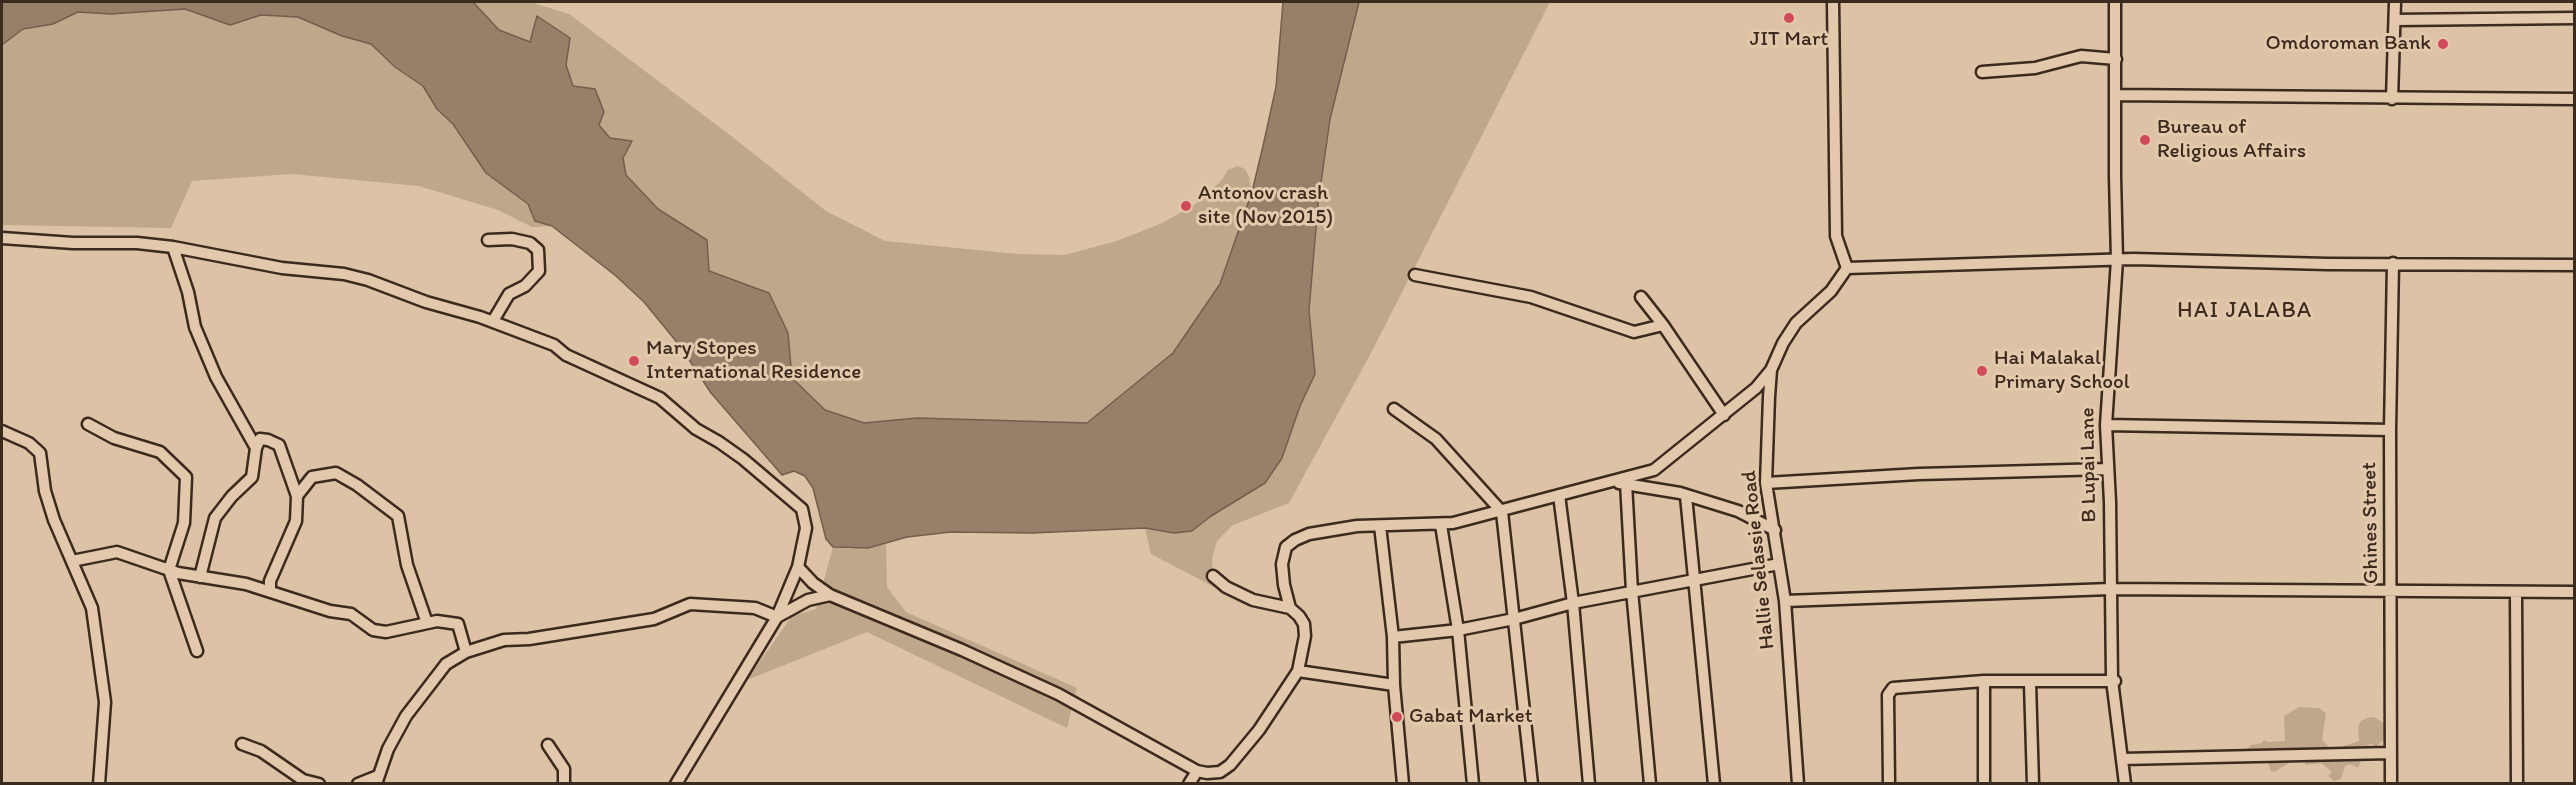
<!DOCTYPE html>
<style>
body{margin:0}
#map{position:relative;width:2576px;height:785px;overflow:hidden;background:#dcc3a5;font-family:Itim,sans-serif}
canvas{display:block}
.frame{position:absolute;inset:0;border:3px solid #3b2a1e;pointer-events:none}
</style>
<div id="map">
<canvas width="2576" height="785"></canvas>
<div class="frame"></div>
</div>
<script>
const c = document.querySelector('canvas').getContext('2d');
c.lineJoin = 'round';
function paint(path, color) { c.fillStyle = color; c.fill(path, 'evenodd'); }
const toPath = rows => new Path2D(rows.map(r => 'M' + r).join(''));
function strokePath(path, color, width, dash) { c.strokeStyle = color; c.lineWidth = width; c.lineCap = dash ? 'butt' : 'round'; c.setLineDash(dash || []); c.stroke(path); }
function label(font, color, halo, rows, align = 'center') {
  c.font = font + ' Itim,sans-serif'; c.lineWidth = 6; c.setLineDash([]); c.textBaseline = 'middle'; c.strokeStyle = halo; c.fillStyle = color; for (const [text, x, y, turn = 0] of rows) {
    c.save(); c.translate(x, y); c.rotate((+turn || 0) * Math.PI / 180); c.textAlign = isNaN(turn) ? turn : align; if (halo) c.strokeText(text, 0, 0); c.fillText(text, 0, 0); c.restore();
  }
}
const green = toPath([
 [473,2,530,2,569,14,730,135,826,211,885,241,1018,254,1064,255,1117,241,1162,223,1194,205,1221,181,1228,170,1238,166,1245,169,1249,177,1252,192,1220,284,1173,353,1087,423,917,418,864,423,825,410,792,378,788,333,769,293,709,271,707,240,657,209,625,175,623,158,573,86,566,65,537,17,530,42,499,30],
 [1359,2,1550,2,1370,355,1289,503,1233,525,1217,541,1212,559,1214,587,1151,554,1145,528,1174,533,1192,531,1211,516,1265,483,1315,374,1309,310,1318,204,1330,119],
 [185,9,230,25,261,15,298,17,342,36,371,44,395,67,423,86,437,109,453,124,486,173,528,205,535,221,552,226,532,227,498,210,419,186,292,174,192,181,171,228,2,225,2,45,23,29,53,24,78,12,111,14],
 [886,544,887,587,906,612,1077,688,1067,728,867,632,747,680,792,616,816,609,833,547,849,549],
 [2299,707,2319,708,2326,713,2322,740,2331,749,2340,751,2344,746,2359,741,2358,727,2361,721,2367,718,2374,717,2385,724,2385,738,2375,748,2372,744,2368,745,2358,768,2350,764,2345,766,2341,779,2334,781,2328,776,2332,772,2321,763,2305,765,2305,762,2294,760,2274,772,2271,771,2268,763,2252,763,2252,759,2244,753,2251,745,2262,743,2263,740,2268,742,2285,741,2284,716]
]);
const water = toPath([
 [2,2,473,2,499,30,530,42,537,16,570,38,566,65,573,86,595,89,604,112,599,125,610,138,632,141,623,158,626,175,658,209,707,240,709,271,769,293,788,333,792,378,825,410,864,423,917,418,1087,423,1173,353,1220,284,1252,192,1263,146,1276,87,1283,2,1359,2,1330,119,1318,204,1309,310,1315,374,1300,406,1282,458,1265,483,1211,516,1192,531,1174,533,1145,528,1032,533,951,532,907,537,868,548,833,547,826,539,813,488,805,476,794,471,782,475,711,393,680,346,644,302,616,276,552,226,535,221,528,204,486,173,453,124,437,109,423,86,395,67,371,44,342,36,298,17,261,15,230,25,185,9,111,14,78,12,53,24,23,29,2,45,2,2]
]);
const minor = toPath([
 [2115,2,2115,177,2117,260,2106,425,2110,502,2112,680,2125,784],
 [2395,20,2574,18],
 [1982,72,2035,68,2081,56,2116,59],
 [2116,95,2574,99],
 [2392,99,2395,2],
 [2,238,73,243,137,243,173,247,282,268,344,274,368,280,426,302,480,317,554,345,566,355,660,398,696,429,719,442,743,459,802,509,806,528,798,567,777,617,755,608,690,604,654,619,529,639,504,640,466,652,446,664,406,716,388,749,376,784],
 [488,240,512,239,530,243,538,250,539,271,525,286,509,294,493,321],
 [173,247,188,292,195,327,216,377,256,448],
 [1847,268,2133,259,2328,264,2574,265],
 [1415,275,1531,297,1634,332,1663,325,1641,297],
 [1663,325,1724,415],
 [1394,409,1436,439,1502,512,1532,784],
 [88,424,114,438,160,452,186,477,184,523,169,570,197,651],
 [2106,425,2390,430],
 [2,431,29,443,40,453,45,491,54,520,92,608,105,702,99,784],
 [1619,483,1680,493,1738,511,1775,530],
 [1626,483,1632,591,1650,784],
 [1766,483,1919,474,2107,469],
 [1559,495,1573,603,1589,784],
 [297,496,312,477,336,473,357,485,398,516,407,565,427,623],
 [1686,496,1714,784],
 [1441,525,1458,630,1473,784],
 [1380,526,1393,637,1394,685,1403,784],
 [72,561,117,552,178,573,246,584,330,611,351,614,373,630,386,632,437,621,458,624,466,652],
 [798,567,813,583,830,595,962,650,1058,694,1197,771,1207,773,1220,772,1230,765,1259,730,1298,671,1305,636,1304,624,1299,616,1290,608,1284,585,1282,564,1286,547,1295,540,1309,534,1357,526,1453,523,1654,470,1756,388,1771,370],
 [1213,576,1226,587,1253,600,1290,608],
 [200,577,215,518,232,496,252,477,256,448,260,439,268,440,279,445,297,496,296,521,270,581,270,590],
 [2516,593,2517,784],
 [1785,601,2110,589,2574,592],
 [1393,637,1458,630,1514,619,1573,603,1779,564],
 [1298,671,1394,685],
 [1984,681,1984,784],
 [2030,683,2033,784],
 [242,744,261,751,303,780,319,784],
 [548,745,564,769,564,784],
 [2122,759,2391,753],
 [358,784,378,776],
 [676,784,777,617,808,600,830,595],
 [1189,784,1197,771],
 [1798,784,1785,601,1766,483,1769,397,1771,370,1783,343,1796,323,1831,291,1847,268,1836,236,1833,2],
 [1889,784,1888,695,1893,688,1984,681,2115,681,2113,681],
 [2391,784,2390,430,2393,263]
]);
const markers = [
 [1789,18,6,"#d1495b"],
 [2443,44,6,"#d1495b"],
 [2145,140,6,"#d1495b"],
 [1186,206,6,"#d1495b"],
 [634,361,6,"#d1495b"],
 [1982,371,6,"#d1495b"],
 [1397,717,6,"#d1495b"]
];
const poiNames = [
 ["JIT Mart",1789,40,"center"],
 ["Omdoroman Bank",2431,44,"right"],
 ["Bureau of",2157,128],
 ["Religious Affairs",2157,152],
 ["Antonov crash",1198,194],
 ["site (Nov 2015)",1198,218],
 ["Mary Stopes",646,349],
 ["International Residence",646,373],
 ["Hai Malakal",1994,359],
 ["Primary School",1994,383],
 ["Gabat Market",1409,717]
];
const streetNames = [
 ["B Lupai Lane",2089,465,-91],
 ["Ghines Street",2371,523,-91],
 ["Hallie Selassie Road",1759,560,-96]
];
const neighbourhoodNames = [
 ["HAI JALABA",2245,311]
];
paint(green, '#bfa78c');
paint(water, '#96806a');
strokePath(water, '#725e4c', 1.5);
strokePath(minor, '#3b2a1e', 15);
strokePath(minor, '#e3c9ab', 10);
for (const [x, y, r, color] of markers) { const dot = new Path2D(); dot.arc(x, y, r, 0, 2 * Math.PI); c.fillStyle = color; c.fill(dot); strokePath(dot, '#e3c9ab', 2); }
label('21px', '#3b2a1e', '#e3c9ab', poiNames, 'left');
label('21px', '#3b2a1e', '#e3c9ab', streetNames);
c.letterSpacing = '1.5px';
label('22px', '#3b2a1e', '#e3c9ab', neighbourhoodNames);
c.letterSpacing = '0px';
</script>
